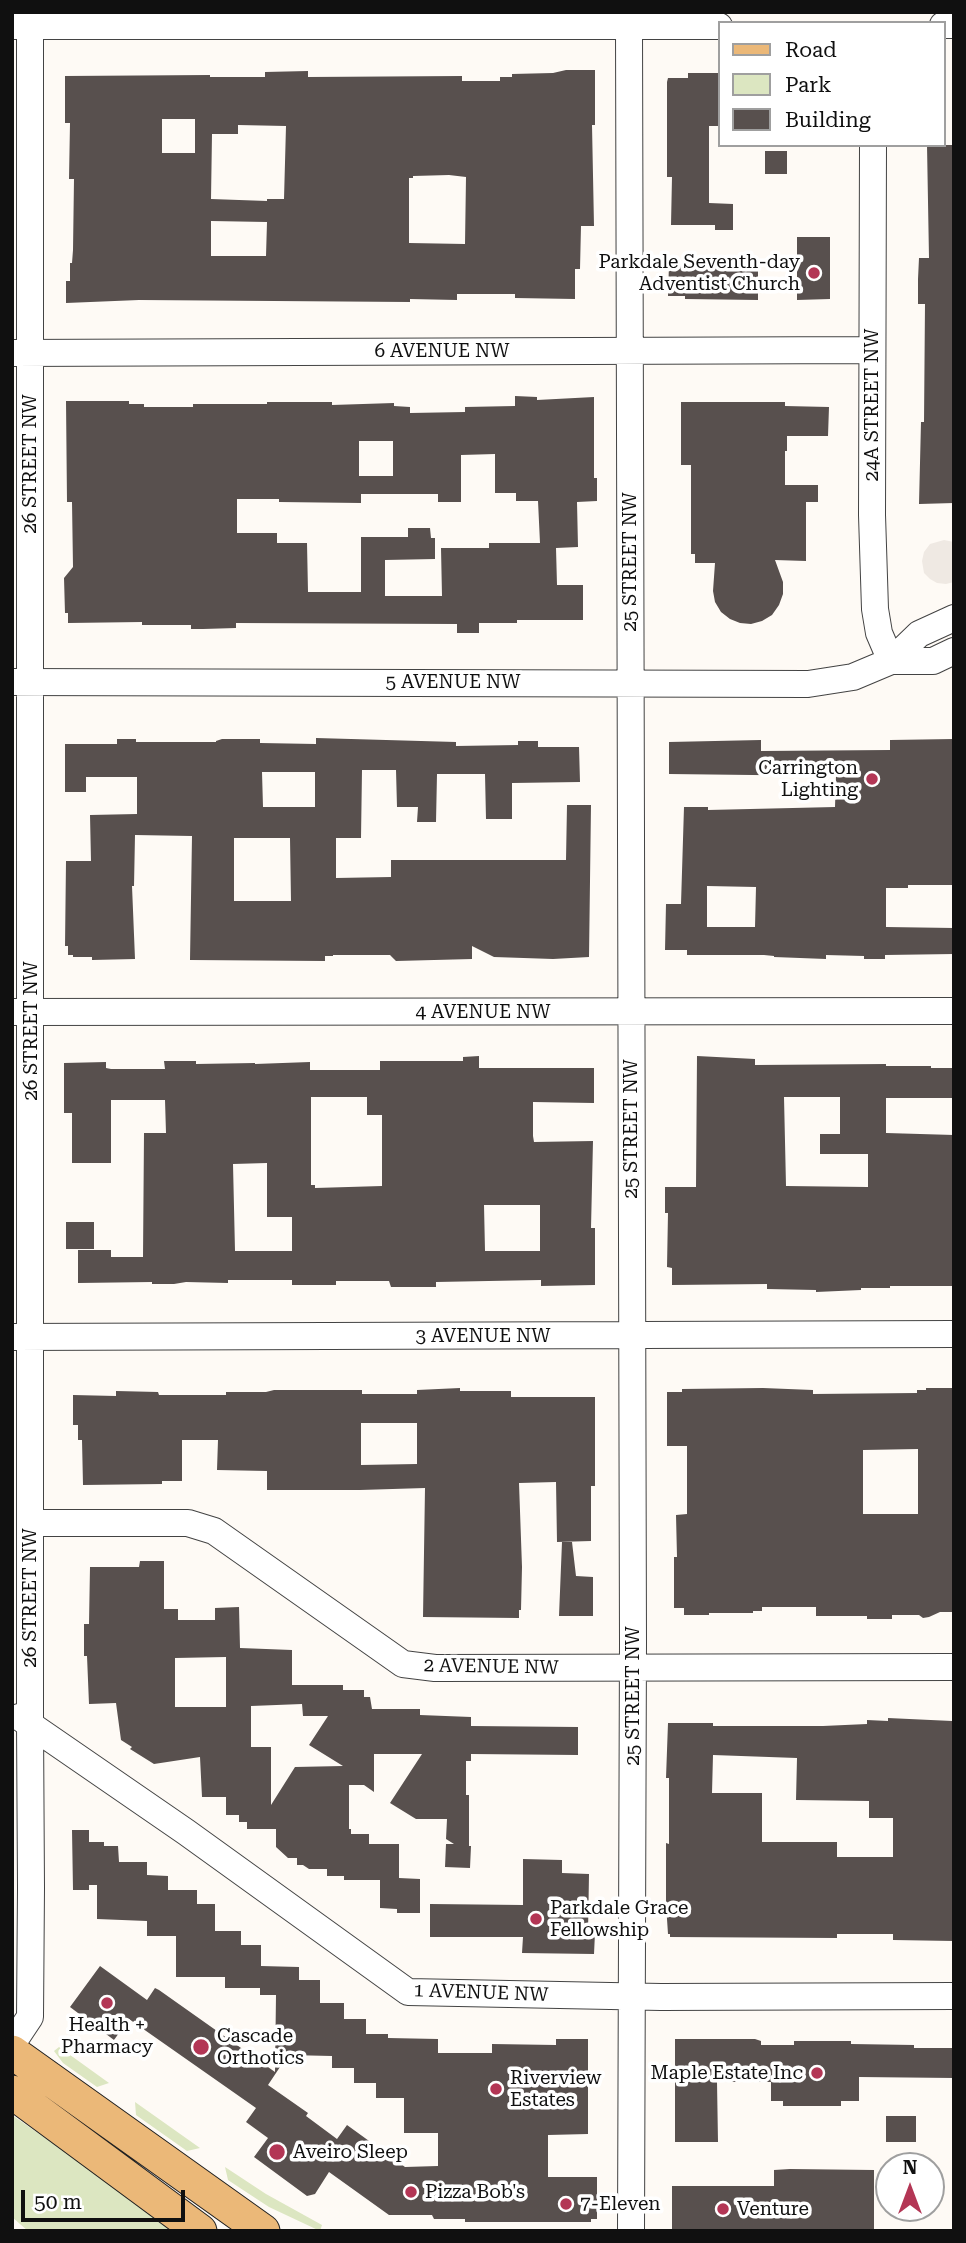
<!DOCTYPE html>
<style>
body{margin:0}
#map{position:relative;width:966px;height:2243px;overflow:hidden;background:#fefaf5;font-family:"Roboto Serif",serif}
canvas{display:block}
.frame{position:absolute;inset:0;border:14px solid #101010;pointer-events:none}
.legend{position:absolute;left:718px;top:21px;width:228px;height:126px;box-sizing:border-box;background:#fff;border:2px solid #9f9f9f;margin:0;padding:9px 12px;list-style:none;font-size:21px;color:#101010}
.legend li{display:flex;align-items:center;gap:14px;height:35px}
.legend b{width:35px;border:2px solid #9f9f9f}
.north{position:absolute;left:875px;top:2152px;width:70px;height:70px;box-sizing:border-box;background:#fff;border:2px solid #9f9f9f;border-radius:50%;rotate:0deg;font-size:19px;font-weight:700;line-height:28px;text-align:center;color:#101010}
.north::after{content:'';display:block;margin:auto;width:24px;height:32px;background:#b33655;clip-path:polygon(50% 0,100% 100%,50% 72%,0 100%)}
.scale{position:absolute;left:21px;top:2190px;width:164px;height:32px;box-sizing:border-box;border:4px solid #101010;border-top:0;padding-left:9px;font-size:21px;line-height:24px;white-space:nowrap;color:#101010;-webkit-text-stroke:5px #fff;paint-order:stroke}
</style>
<div id="map">
<canvas width="966" height="2243"></canvas>
<div class="frame"></div>
<ul class="legend">
<li><b style="height:9px;background:#ebb878"></b>Road</li>
<li><b style="height:19px;background:#dce6c1"></b>Park</li>
<li><b style="height:19px;background:#58504e"></b>Building</li>
</ul>
<div class="north">N</div>
<div class="scale">50 m</div>
</div>
<script>
const c = document.querySelector('canvas').getContext('2d');
c.lineJoin = 'round';
function paint(path, color) { c.fillStyle = color; c.fill(path, 'evenodd'); }
const toPath = rows => new Path2D(rows.map(r => 'M' + r).join(''));
function strokePath(path, color, width, dash) { c.strokeStyle = color; c.lineWidth = width; c.lineCap = dash ? 'butt' : 'round'; c.setLineDash(dash || []); c.stroke(path); }
function label(font, color, halo, rows, align = 'center') {
  c.font = font + ' "Roboto Serif",serif'; c.lineWidth = 7; c.setLineDash([]); c.textBaseline = 'middle'; c.strokeStyle = halo; c.fillStyle = color; for (const [text, x, y, turn = 0] of rows) {
    c.save(); c.translate(x, y); c.rotate((+turn || 0) * Math.PI / 180); c.textAlign = isNaN(turn) ? turn : align; if (halo) c.strokeText(text, 0, 0); c.fillText(text, 0, 0); c.restore();
  }
}
const green = toPath([
 [59,2047,109,2083,97,2087,63,2063,54,2051],
 [135,2102,200,2148,187,2151,136,2115],
 [12,2115,87,2167,172,2231,28,2231,12,2217],
 [225,2167,266,2194,322,2225,320,2231,269,2207,240,2188,228,2180]
]);
const plaza = toPath([
 [944,540,954,542,954,582,946,584,937,583,930,579,924,573,922,561,924,552,930,544]
]);
const building = toPath([
 [566,70,595,70,595,125,592,125,594,226,581,226,580,269,575,269,575,299,515,298,515,294,457,294,457,300,410,299,410,302,139,300,66,303,66,281,70,281,70,263,72,263,73,250,74,179,69,179,70,123,65,123,65,76,210,75,210,77,265,77,265,72,308,71,308,77,462,76,462,81,500,81,500,77,512,77,512,74,553,73],
 [162,119,195,119,195,153,162,153],
 [238,125,286,126,284,199,267,199,267,201,211,199,212,134,238,134],
 [449,175,466,177,465,244,409,243,409,178,413,178,413,176],
 [211,221,267,222,266,256,211,256],
 [688,73,719,73,719,126,709,126,709,203,733,204,733,230,715,230,715,225,671,225,672,177,667,177,667,82,668,78,688,78],
 [927,145,954,145,952,422,954,422,954,503,919,504,921,422,924,422,925,304,918,304,918,279,919,258,929,258],
 [765,151,787,151,787,174,765,174],
 [797,237,830,237,830,299,797,300],
 [722,259,758,260,758,300,685,299,685,296,668,296,669,264,722,265],
 [515,396,537,397,537,400,594,397,594,478,597,478,597,501,577,502,578,547,556,548,557,585,583,585,583,620,517,620,517,623,479,623,479,633,457,633,457,624,236,623,236,628,203,629,191,629,191,625,142,625,142,622,68,623,68,613,65,613,64,578,73,567,72,502,67,502,66,401,129,401,129,404,144,404,144,407,193,407,193,404,267,404,267,402,332,402,332,405,394,403,394,406,410,407,410,413,465,412,465,407,515,406],
 [359,441,393,441,393,476,359,476],
 [495,454,495,493,516,493,516,501,538,501,540,543,489,543,489,548,441,548,442,596,385,596,385,560,435,559,435,538,431,538,430,528,408,528,408,537,361,537,361,592,308,592,307,543,277,543,277,533,237,533,237,499,279,499,279,502,361,503,361,494,438,494,438,502,461,502,461,455],
 [681,402,785,402,785,406,829,407,828,436,787,436,787,451,785,451,785,485,818,485,818,502,806,502,806,561,775,560,783,582,783,594,779,605,772,615,762,621,751,624,740,623,730,619,721,612,715,602,713,591,715,563,695,563,695,554,691,554,691,465,681,465],
 [316,738,456,742,456,746,518,745,518,741,538,741,538,747,579,747,580,782,512,783,512,819,486,819,485,774,437,774,436,822,417,822,418,807,397,807,396,770,362,770,361,838,336,838,336,878,391,877,391,860,566,860,567,805,591,805,589,957,553,959,494,957,472,946,472,959,396,961,390,955,333,955,333,956,325,956,325,961,190,960,192,836,135,835,134,886,132,886,135,959,92,960,92,957,73,957,73,955,68,955,68,946,65,946,66,861,91,861,90,815,137,814,137,777,86,777,86,792,65,792,65,744,117,744,117,739,136,739,136,742,216,742,216,741,222,739,260,739,260,743,316,744],
 [262,772,315,772,315,807,263,807],
 [234,838,290,838,291,901,234,901],
 [954,739,954,885,908,885,908,888,886,888,886,927,954,928,954,954,885,955,885,959,864,959,864,956,826,955,826,959,774,957,774,956,764,955,687,955,687,950,665,950,666,904,681,904,684,807,708,807,708,810,835,807,836,776,669,774,669,742,761,740,761,751,890,750,890,740],
 [707,886,756,887,755,927,707,927],
 [479,1056,479,1068,594,1068,594,1103,533,1102,533,1136,534,1142,593,1141,591,1228,595,1228,595,1285,541,1286,541,1280,436,1282,436,1287,391,1287,389,1281,336,1281,336,1285,292,1285,292,1280,228,1280,228,1283,186,1282,174,1284,152,1284,152,1282,78,1283,78,1250,111,1250,111,1257,143,1257,144,1133,166,1133,165,1100,111,1100,111,1163,72,1163,72,1113,64,1113,64,1063,106,1062,106,1068,111,1069,165,1069,164,1061,196,1061,196,1064,255,1063,255,1064,310,1062,310,1070,380,1070,380,1061,463,1061,463,1057],
 [311,1097,367,1097,367,1115,382,1115,382,1186,315,1188,315,1185,311,1185],
 [267,1163,267,1217,292,1217,292,1251,235,1251,233,1164],
 [484,1205,540,1205,540,1251,485,1251],
 [697,1056,755,1059,755,1065,886,1064,886,1066,931,1066,931,1068,954,1068,954,1098,886,1098,886,1133,954,1135,954,1286,890,1286,890,1288,861,1288,861,1290,816,1292,816,1290,767,1289,767,1284,672,1285,672,1268,667,1267,668,1213,665,1213,665,1187,696,1187],
 [784,1097,840,1097,840,1134,820,1134,820,1154,868,1154,868,1187,786,1186],
 [66,1222,94,1222,94,1249,66,1249],
 [460,1388,460,1391,511,1391,511,1397,595,1397,595,1486,591,1486,591,1541,557,1542,556,1482,519,1483,522,1567,521,1610,519,1610,519,1618,423,1617,425,1488,360,1490,267,1490,267,1471,217,1470,218,1440,182,1440,182,1481,162,1481,162,1484,83,1485,82,1440,78,1440,78,1425,73,1425,73,1395,116,1396,116,1391,158,1392,159,1395,226,1395,226,1392,266,1392,274,1390,362,1390,362,1394,417,1394,417,1390],
 [361,1423,417,1423,417,1464,361,1465],
 [763,1388,813,1390,813,1394,917,1393,917,1390,926,1390,926,1388,954,1388,954,1612,940,1612,929,1617,923,1618,919,1615,892,1615,892,1619,867,1619,867,1616,816,1616,816,1607,762,1607,762,1611,753,1611,753,1613,709,1613,709,1615,684,1615,684,1608,674,1608,674,1557,677,1557,676,1515,687,1514,687,1446,667,1446,667,1392,682,1392,682,1389],
 [918,1449,918,1514,863,1514,863,1450],
 [562,1542,572,1542,576,1576,593,1577,593,1616,559,1616],
 [140,1561,164,1561,164,1609,178,1609,178,1620,215,1620,215,1608,239,1607,240,1648,292,1650,292,1685,343,1685,343,1690,364,1690,364,1697,370,1697,372,1709,420,1709,420,1715,471,1717,471,1726,578,1727,578,1755,471,1754,471,1761,466,1761,466,1795,469,1795,469,1846,471,1846,470,1868,445,1867,446,1844,454,1844,446,1839,447,1819,416,1819,390,1803,422,1754,374,1754,374,1792,364,1785,349,1785,349,1829,351,1829,351,1834,369,1834,369,1844,399,1844,399,1878,420,1879,420,1913,397,1913,397,1909,380,1908,380,1880,344,1880,344,1876,327,1876,327,1869,309,1869,303,1865,297,1865,297,1858,288,1858,276,1847,276,1829,247,1829,247,1822,239,1822,239,1815,226,1815,226,1797,202,1797,200,1757,154,1764,130,1749,132,1747,121,1740,116,1703,89,1704,87,1656,84,1656,84,1624,89,1624,90,1567,139,1567],
 [226,1657,226,1707,175,1707,175,1658],
 [302,1704,303,1716,328,1716,309,1745,343,1766,295,1767,271,1805,271,1747,251,1747,251,1706],
 [888,1718,952,1721,954,1723,954,1941,893,1940,893,1934,837,1934,837,1938,670,1937,670,1934,668,1934,666,1904,666,1843,669,1844,669,1778,666,1778,668,1723,713,1723,713,1726,823,1726,867,1724,867,1720,888,1721],
 [713,1755,797,1758,796,1800,869,1801,869,1818,893,1818,893,1857,837,1857,837,1842,762,1842,762,1793,712,1793],
 [72,1830,89,1830,89,1842,104,1842,104,1846,118,1846,119,1862,147,1862,147,1875,168,1876,168,1890,197,1890,197,1904,215,1904,215,1931,241,1931,241,1945,261,1945,261,1966,299,1967,299,1980,320,1980,320,2003,344,2003,344,2019,366,2019,366,2034,388,2034,388,2038,438,2039,438,2053,492,2053,492,2044,556,2045,556,2039,588,2039,588,2134,548,2135,548,2177,597,2177,597,2219,591,2219,591,2222,465,2222,465,2219,434,2219,432,2215,389,2215,329,2172,315,2194,307,2196,254,2157,268,2138,246,2122,256,2108,129,2019,114,2040,70,2007,100,1966,147,2000,155,1988,159,1990,275,2072,276,1995,260,1995,260,1988,225,1988,225,1977,176,1977,176,1936,147,1936,147,1921,97,1919,97,1885,89,1885,89,1890,73,1890],
 [288,2055,332,2056,332,2068,354,2068,354,2083,376,2083,376,2098,404,2098,404,2133,438,2133,438,2166,405,2167,347,2125,337,2139,306,2116,308,2113,268,2085],
 [523,1859,562,1860,562,1873,589,1874,588,1933,595,1933,594,1954,522,1953,523,1937,430,1937,430,1904,523,1905],
 [675,2039,755,2039,761,2041,761,2045,794,2045,794,2041,851,2041,851,2044,914,2045,914,2048,954,2048,954,2078,859,2077,859,2101,841,2101,841,2106,783,2106,783,2101,771,2101,771,2082,717,2082,718,2142,675,2142],
 [886,2116,916,2116,916,2142,886,2142],
 [790,2169,874,2170,874,2231,672,2231,672,2186,774,2186,774,2170]
]);
const minor = toPath([
 [943,25,954,25],
 [14,26,719,26],
 [629,27,633,1642,631,2231],
 [873,145,872,515,875,609,879,633,891,661],
 [13,353,872,350],
 [891,661,933,661,954,651],
 [14,682,808,684,853,677,891,661,919,634,954,618],
 [14,1012,954,1011],
 [14,1337,954,1334],
 [30,1523,188,1523,214,1531,403,1664,435,1668,954,1667],
 [19,1717,186,1832,408,1992,661,1997,954,1996],
 [12,2044,30,2017,31,1888,30,1724,30,12]
]);
const major = toPath([
 [12,2052,263,2231],
 [12,2092,200,2231]
]);
const markers = [
 [814,273,7,"#b33655"],
 [872,779,7,"#b33655"],
 [536,1919,7,"#b33655"],
 [107,2003,7,"#b33655"],
 [201,2047,9,"#b33655"],
 [817,2073,7,"#b33655"],
 [496,2089,7,"#b33655"],
 [277,2152,9,"#b33655"],
 [411,2192,7,"#b33655"],
 [566,2204,7,"#b33655"],
 [723,2209,7,"#b33655"]
];
const poiNames = [
 ["Parkdale Seventh-day",800,262,"right"],
 ["Adventist Church",800,284,"right"],
 ["Carrington",858,768,"right"],
 ["Lighting",858,790,"right"],
 ["Parkdale Grace",550,1908],
 ["Fellowship",550,1930],
 ["Health +",107,2025,"center"],
 ["Pharmacy",107,2047,"center"],
 ["Cascade",217,2036],
 ["Orthotics",217,2058],
 ["Maple Estate Inc",803,2073,"right"],
 ["Riverview",510,2078],
 ["Estates",510,2100],
 ["Aveiro Sleep",293,2152],
 ["Pizza Bob's",425,2192],
 ["7-Eleven",580,2204],
 ["Venture",737,2209]
];
const streetNames = [
 ["6 AVENUE NW",442,351],
 ["24A STREET NW",872,405,-90],
 ["26 STREET NW",30,464,-90],
 ["25 STREET NW",630,562,-90],
 ["5 AVENUE NW",453,682],
 ["4 AVENUE NW",483,1012],
 ["26 STREET NW",31,1031,-90],
 ["25 STREET NW",631,1129,-90],
 ["3 AVENUE NW",483,1336],
 ["26 STREET NW",30,1598,-90],
 ["2 AVENUE NW",491,1667,1],
 ["25 STREET NW",633,1696,-90],
 ["1 AVENUE NW",481,1993,2]
];
paint(green, '#dce6c1');
paint(plaza, '#efe9e3');
paint(building, '#58504e');
strokePath(minor, '#434343', 28);
strokePath(major, '#212121', 35);
strokePath(minor, '#fff', 26);
strokePath(major, '#ebb878', 33);
for (const [x, y, r, color] of markers) { const dot = new Path2D(); dot.arc(x, y, r, 0, 2 * Math.PI); c.fillStyle = color; c.fill(dot); strokePath(dot, '#fff', 2.5); }
label('19px', '#101010', '#fff', poiNames, 'left');
label('19px', '#101010', '#fff', streetNames);
</script>
